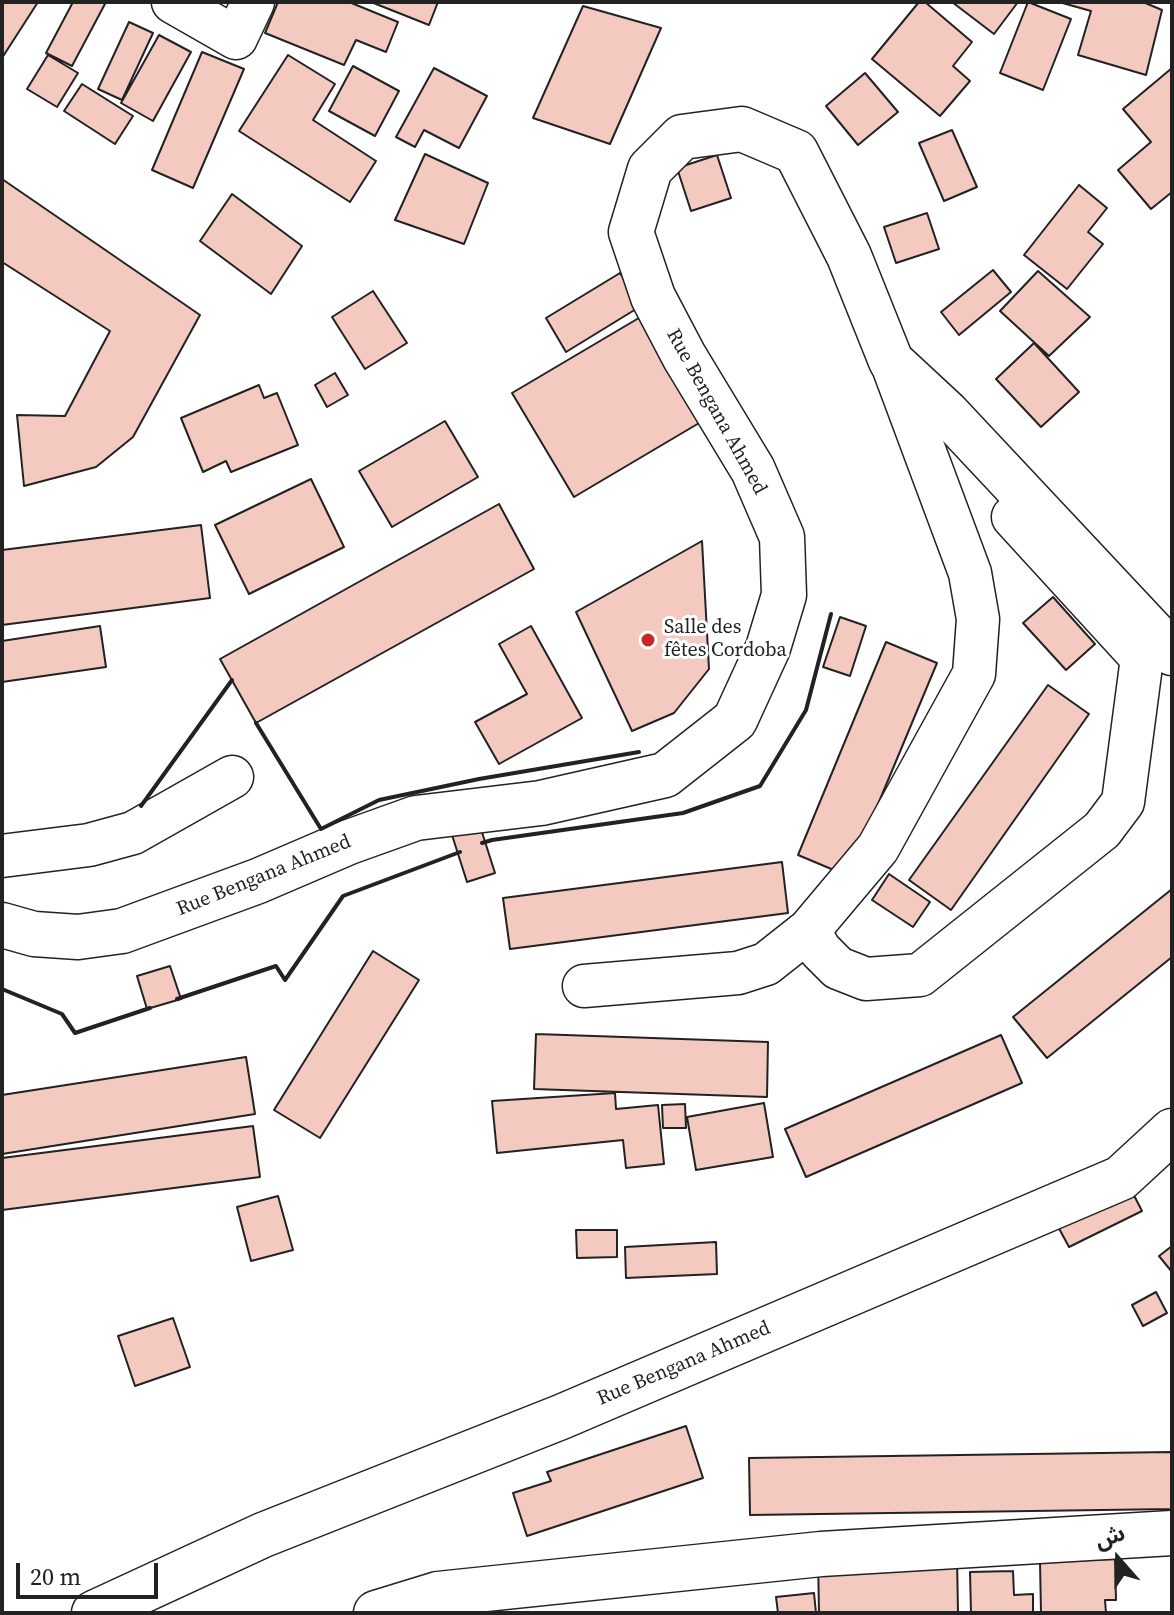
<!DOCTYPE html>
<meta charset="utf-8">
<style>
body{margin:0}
#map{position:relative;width:1174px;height:1615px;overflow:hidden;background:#fff;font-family:"Source Serif 4","Noto Sans Arabic",serif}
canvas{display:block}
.frame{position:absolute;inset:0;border:4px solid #222;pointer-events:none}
.north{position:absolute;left:1078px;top:1519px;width:80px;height:80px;-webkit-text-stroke:6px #fff;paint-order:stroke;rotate:340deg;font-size:22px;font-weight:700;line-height:32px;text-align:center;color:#222}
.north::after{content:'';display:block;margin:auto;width:28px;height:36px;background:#222;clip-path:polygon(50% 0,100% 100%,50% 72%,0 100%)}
.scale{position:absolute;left:16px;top:1563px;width:142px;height:36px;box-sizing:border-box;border:4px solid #222;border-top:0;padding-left:10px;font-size:24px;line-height:28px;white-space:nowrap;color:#222;-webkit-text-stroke:6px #fff;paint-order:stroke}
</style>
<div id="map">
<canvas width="1174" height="1615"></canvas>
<div class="frame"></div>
<div class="north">ش</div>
<div class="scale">20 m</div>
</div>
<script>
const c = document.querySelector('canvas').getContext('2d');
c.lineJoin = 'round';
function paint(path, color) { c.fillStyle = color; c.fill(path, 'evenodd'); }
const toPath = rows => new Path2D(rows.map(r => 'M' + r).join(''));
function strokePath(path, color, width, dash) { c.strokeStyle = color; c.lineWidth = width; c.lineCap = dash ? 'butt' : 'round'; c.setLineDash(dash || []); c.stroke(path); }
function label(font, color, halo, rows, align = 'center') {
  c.font = font + ' "Source Serif 4",serif'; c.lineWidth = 6; c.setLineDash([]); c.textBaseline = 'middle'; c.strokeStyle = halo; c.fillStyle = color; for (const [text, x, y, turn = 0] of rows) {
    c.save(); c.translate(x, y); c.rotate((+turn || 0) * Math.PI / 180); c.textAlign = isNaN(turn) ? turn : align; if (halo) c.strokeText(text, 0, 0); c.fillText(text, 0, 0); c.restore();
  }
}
const building = toPath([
 [2,2,38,2,2,58,2,2],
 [73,2,106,2,72,66,46,53,73,2],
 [278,2,349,2,398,22,386,52,356,40,344,65,265,33,278,2],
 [371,2,438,2,429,25,371,2],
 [919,2,925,2,972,42,953,66,970,81,940,116,872,59,919,2],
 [952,2,1018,2,994,34,952,2],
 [1028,2,1071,19,1043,90,1000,73,1028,2],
 [1059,2,1143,2,1162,10,1146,75,1078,55,1091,11,1059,2],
 [583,6,661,28,610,144,533,118,583,6],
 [129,22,153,33,122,100,98,89,129,22],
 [159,35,191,52,153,121,121,103,159,35],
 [202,52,244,69,193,188,152,170,202,52],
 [48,55,78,73,57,107,27,89,48,55],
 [288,55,335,84,313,120,376,161,350,202,239,131,288,55],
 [353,66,399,91,375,136,329,111,353,66],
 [434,68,487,96,459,148,424,130,415,147,396,137,434,68],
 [1172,68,1172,192,1151,209,1118,170,1151,142,1123,109,1172,68],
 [865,73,898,112,858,145,826,106,865,73],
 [82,84,133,116,115,144,64,111,82,84],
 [952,130,977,187,944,201,919,143,952,130],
 [425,154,488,183,464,244,395,220,425,154],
 [717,155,731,198,691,211,677,168,717,155],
 [2,179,200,315,133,437,96,467,24,486,17,415,65,416,110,331,2,262,2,179],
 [1079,185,1107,208,1088,232,1103,244,1067,289,1024,255,1079,185],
 [232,194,302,246,271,294,200,241,232,194],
 [927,213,939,249,896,263,884,227,927,213],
 [993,270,1011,292,959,335,941,312,993,270],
 [1038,271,1090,317,1049,356,1000,311,1038,271],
 [620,273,641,306,566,352,546,318,620,273],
 [373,291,407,343,365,369,332,317,373,291],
 [649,312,711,416,574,497,512,393,649,312],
 [1034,343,1079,392,1041,427,996,379,1034,343],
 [335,373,348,395,327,407,315,385,335,373],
 [259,385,264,398,277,393,298,445,231,472,226,461,203,472,181,418,259,385],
 [445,421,478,477,392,527,359,471,445,421],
 [311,479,344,547,249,594,215,525,311,479],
 [499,504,534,569,256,723,220,659,499,504],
 [201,525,210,598,2,625,2,550,201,525],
 [702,541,709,669,674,713,632,731,576,612,702,541],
 [1053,597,1095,644,1066,670,1023,623,1053,597],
 [840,617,866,626,850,676,823,667,840,617],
 [100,626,106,667,2,682,2,641,100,626],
 [531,626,582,718,499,764,475,722,527,694,499,644,531,626],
 [886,642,937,663,848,876,798,855,886,642],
 [1048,685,1089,714,951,910,909,880,1048,685],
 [480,826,495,873,467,882,452,835,480,826],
 [782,862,788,913,510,949,503,898,782,862],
 [889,874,930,902,913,927,872,900,889,874],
 [1172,889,1172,957,1047,1058,1013,1017,1172,889],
 [373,951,419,980,320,1138,274,1110,373,951],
 [170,966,181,999,147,1009,137,976,170,966],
 [536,1034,768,1042,767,1097,534,1089,536,1034],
 [1001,1035,1022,1083,806,1177,785,1129,1001,1035],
 [246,1057,255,1114,2,1154,2,1095,246,1057],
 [615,1093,616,1109,658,1105,664,1164,626,1168,623,1140,497,1153,492,1101,615,1093],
 [764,1103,773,1157,696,1170,687,1117,764,1103],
 [685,1104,686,1128,663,1128,662,1105,685,1104],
 [253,1126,260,1177,2,1210,2,1158,253,1126],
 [1123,1174,1142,1211,1069,1247,1049,1210,1123,1174],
 [278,1196,293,1250,251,1261,237,1207,278,1196],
 [576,1230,617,1230,617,1257,577,1258,576,1230],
 [716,1242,717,1274,626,1278,625,1247,716,1242],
 [1172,1246,1172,1272,1159,1256,1172,1246],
 [1156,1292,1167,1313,1143,1326,1132,1305,1156,1292],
 [173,1318,190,1367,135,1386,118,1336,173,1318],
 [686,1426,703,1478,527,1536,513,1493,551,1481,547,1472,686,1426],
 [1172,1452,1172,1509,750,1515,749,1458,1172,1452],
 [957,1556,958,1613,819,1613,818,1558,957,1556],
 [1115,1559,1116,1600,1105,1600,1106,1613,1041,1613,1040,1562,1115,1559],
 [1013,1571,1014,1595,1033,1594,1033,1613,971,1613,970,1572,1013,1571],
 [814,1593,816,1613,778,1613,776,1597,814,1593]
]);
const minor = toPath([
 [173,2,236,38,253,2],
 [2,856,89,845,133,833,232,777],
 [809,930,820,950,838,968,866,979,920,975,1102,830,1123,802,1142,658,1013,517],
 [584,986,738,973,766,964,809,930,878,848,974,674,978,619,970,573,891,361]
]);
const tertiary = toPath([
 [2,925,34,934,78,937,122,931,258,881,349,842,416,818,541,803,665,775,735,720,768,648,784,595,782,537,753,470,684,356,653,297,631,232,650,169,682,137,742,129,796,152,849,256,891,361,947,413,1172,653],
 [94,1613,263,1535,561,1417,1121,1178,1172,1131],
 [376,1613,438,1594,821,1554,1172,1533]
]);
const wall = toPath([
 [256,723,321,829,379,800,479,779,639,752],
 [141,806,232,680],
 [482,843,492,840,683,813,760,786,806,710,831,614],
 [2,989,62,1014,75,1033,150,1008],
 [177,999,276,966,285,980,343,896,460,852]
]);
const markers = [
 [648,640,8,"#c62828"]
];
const streetNames = [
 ["Rue Bengana Ahmed",716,412,61],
 ["Rue Bengana Ahmed",264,876,-22],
 ["Rue Bengana Ahmed",684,1364,-23]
];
const poiNames = [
 ["Salle des",664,628],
 ["fêtes Cordoba",664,651]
];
paint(building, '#f3c9c0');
strokePath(building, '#222', 2);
strokePath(minor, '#222', 45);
strokePath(tertiary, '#222', 47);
strokePath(minor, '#fff', 42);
strokePath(tertiary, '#fff', 44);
strokePath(wall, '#222', 4);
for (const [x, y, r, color] of markers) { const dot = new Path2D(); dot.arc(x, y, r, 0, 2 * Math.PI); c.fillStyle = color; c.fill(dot); strokePath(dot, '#fff', 3); }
label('20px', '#222', '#fff', streetNames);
label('20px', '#222', '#fff', poiNames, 'left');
</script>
